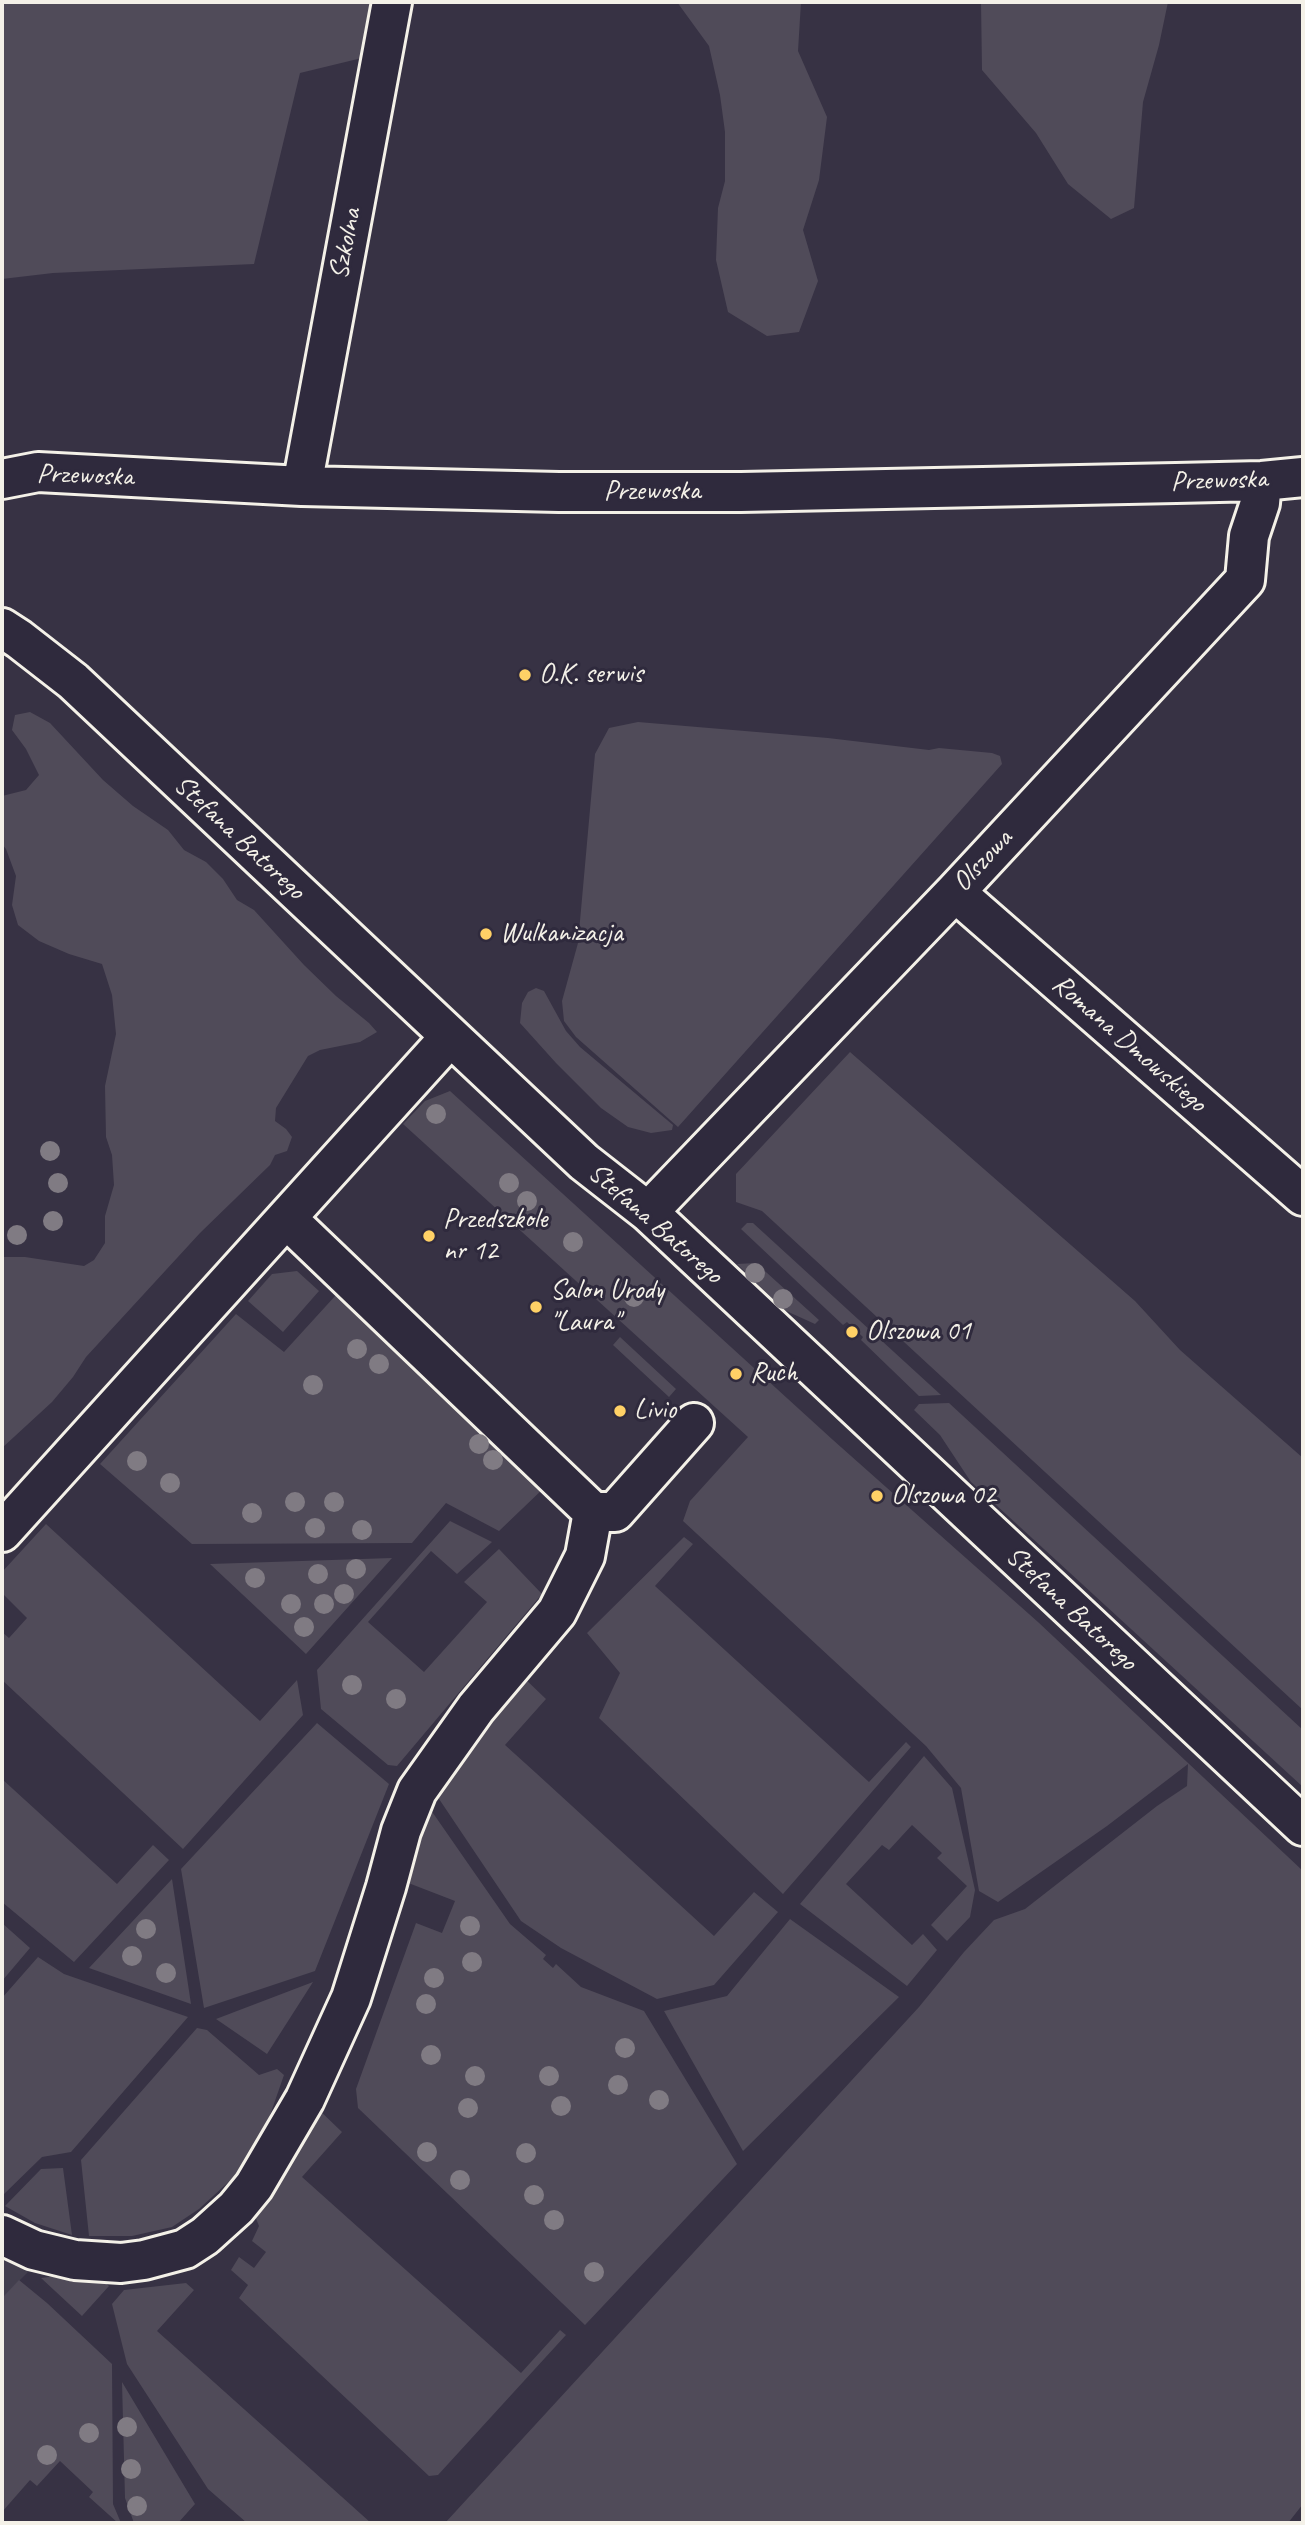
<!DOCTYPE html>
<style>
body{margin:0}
#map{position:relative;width:1305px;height:2525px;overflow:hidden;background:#373244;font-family:Caveat,sans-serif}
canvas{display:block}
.frame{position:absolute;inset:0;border:4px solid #f4f1e8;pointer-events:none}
</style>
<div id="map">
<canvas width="1305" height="2525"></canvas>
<div class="frame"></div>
</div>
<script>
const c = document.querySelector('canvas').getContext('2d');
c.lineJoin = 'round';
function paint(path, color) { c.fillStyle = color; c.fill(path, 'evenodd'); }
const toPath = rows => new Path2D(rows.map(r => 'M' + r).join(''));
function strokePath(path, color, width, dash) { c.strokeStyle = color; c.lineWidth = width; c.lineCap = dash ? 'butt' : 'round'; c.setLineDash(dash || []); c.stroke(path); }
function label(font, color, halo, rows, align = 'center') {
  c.font = font + ' Caveat,sans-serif'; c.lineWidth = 6; c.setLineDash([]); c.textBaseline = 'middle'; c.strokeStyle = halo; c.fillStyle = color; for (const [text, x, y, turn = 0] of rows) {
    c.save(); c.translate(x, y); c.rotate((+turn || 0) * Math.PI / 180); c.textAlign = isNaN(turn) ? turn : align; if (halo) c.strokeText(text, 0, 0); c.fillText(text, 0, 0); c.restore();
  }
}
const built = toPath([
 [2,2235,47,2253,2,2298]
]);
const green = toPath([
 [2,2,376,2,366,57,300,73,254,264,53,273,2,279],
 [677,2,801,2,798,51,827,117,819,180,803,230,818,281,799,332,767,336,728,312,716,260,718,208,725,181,725,132,720,95,709,46],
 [981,2,1168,2,1159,45,1143,102,1134,208,1111,219,1068,184,1036,133,982,70],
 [30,712,50,723,103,780,133,806,168,830,184,850,206,862,223,879,237,900,254,910,304,965,336,996,369,1023,377,1032,360,1042,320,1050,308,1056,276,1108,275,1121,286,1129,292,1137,287,1151,275,1155,270,1165,200,1233,86,1357,73,1377,52,1402,2,1448,2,1257,25,1257,84,1266,94,1260,105,1243,105,1216,114,1185,112,1155,106,1137,105,1086,116,1034,112,995,102,964,69,954,39,941,18,925,12,905,16,876,6,849,2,844,2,796,26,790,39,775,26,749,12,730,15,715],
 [638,722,828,738,929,750,939,748,992,753,1000,756,1002,764,678,1127,576,1037,564,1021,562,1001,578,943,595,754,609,728],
 [536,988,544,991,566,1031,580,1047,673,1125,672,1130,651,1133,628,1127,601,1108,556,1063,520,1023,522,1003,528,992],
 [850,1052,1135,1301,1180,1350,1303,1458,1303,1710,762,1211,736,1202,736,1174],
 [450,1091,833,1440,1038,1622,1303,1871,1303,2504,1288,2523,445,2523,919,2007,964,1952,994,1920,1025,1909,1157,1806,1187,1786,1188,1764,1107,1826,998,1902,979,1891,961,1788,926,1746,683,1521,690,1501,748,1437,403,1124,425,1101],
 [747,1223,753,1223,941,1395,919,1396,861,1340,863,1337,847,1322,843,1325,741,1229],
 [756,1263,819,1320,815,1324,784,1310,737,1264],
 [297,1271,319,1291,283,1332,248,1301,272,1274],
 [336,1295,546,1486,499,1531,446,1503,412,1543,192,1544,100,1464,236,1314,284,1352],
 [620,1337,676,1389,669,1397,613,1345],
 [949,1403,1303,1730,1303,1787,971,1482,940,1435,914,1410,919,1404],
 [450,1521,492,1542,457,1574,431,1551,368,1622,424,1672,487,1602,464,1582,499,1549,542,1594,397,1766,388,1765,321,1709,317,1670],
 [46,1524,260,1721,297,1680,303,1715,183,1849,2,1680,2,1632,9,1638,27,1618,2,1593,2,1572],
 [684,1537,693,1544,655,1586,869,1782,906,1742,911,1747,783,1894,599,1718,620,1673,587,1633],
 [392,1558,306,1654,210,1564],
 [522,1676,546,1699,505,1745,536,1773,714,1936,754,1892,778,1912,714,1985,657,1999,561,1948,521,1921,433,1790],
 [317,1723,389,1784,315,1971,204,2008,181,1869],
 [924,1756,952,1788,975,1890,970,1917,947,1941,931,1925,967,1886,937,1858,942,1853,912,1825,889,1850,882,1845,846,1884,912,1945,923,1934,937,1950,907,1986,800,1904],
 [2,1779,117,1884,153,1845,169,1860,74,1962,2,1902],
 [426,1803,510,1924,546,1955,543,1959,553,1968,556,1964,581,1987,644,2011,737,2164,585,2325,358,2108,356,2089,416,1923,442,1933,455,1901,398,1879],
 [172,1879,191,2004,89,1968],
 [790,1919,899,1997,743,2151,664,2011,727,1996],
 [2,1923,30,1948,2,1981],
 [38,1957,64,1974,188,2017,71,2152,42,2157,2,2196,2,1998],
 [313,1982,267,2054,216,2019],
 [197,2028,207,2030,259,2075,277,2069,284,2075,261,2141,236,2175,199,2209,172,2227,132,2236,89,2236,81,2160],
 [316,2107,342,2132,302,2177,521,2373,560,2330,566,2335,438,2475,429,2476,239,2298,248,2285,231,2270,239,2257,254,2268,266,2252,252,2241,259,2226,255,2216,296,2149],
 [63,2168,72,2235,35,2223,5,2206,41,2169],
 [64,2275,101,2279,109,2286,82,2316,41,2278],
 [19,2280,47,2303,112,2364,113,2504,121,2523,118,2523,89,2497,93,2492,60,2461,37,2486,30,2480,2,2512,2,2298],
 [186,2283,194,2290,157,2331,371,2523,247,2523,208,2489,127,2364,112,2304,124,2290],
 [122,2382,195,2504,178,2523,134,2523,125,2498]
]);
const minor = toPath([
 [2,479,38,472,302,486,559,492,741,492,1176,483,1262,481,1303,477],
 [302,486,392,2],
 [2,628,19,639,73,681,584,1162,648,1212,1303,1826],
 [955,892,1303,1196],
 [648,1212,955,892,1245,580,1249,536,1260,503,1262,481],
 [593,1512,615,1512,694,1423],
 [2,1532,450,1037],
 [2,2235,34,2250,75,2260,121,2263,144,2260,185,2249,205,2236,236,2208,254,2186,305,2099,351,1998,386,1887,401,1831,417,1791,476,1708,557,1612,585,1556,593,1512,287,1219]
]);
const trees = [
 [436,1114],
 [50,1151],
 [58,1183],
 [509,1183],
 [527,1201],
 [53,1221],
 [17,1235],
 [573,1242],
 [755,1273],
 [634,1297],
 [783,1299],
 [357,1349],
 [379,1364],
 [313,1385],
 [479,1444],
 [493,1460],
 [137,1461],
 [170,1483],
 [295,1502],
 [334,1502],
 [252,1513],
 [315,1528],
 [362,1530],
 [356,1569],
 [318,1574],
 [255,1578],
 [344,1594],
 [291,1604],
 [324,1604],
 [304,1627],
 [352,1685],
 [396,1699],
 [470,1926],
 [146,1929],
 [132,1956],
 [472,1962],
 [166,1973],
 [434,1978],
 [426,2004],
 [625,2048],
 [431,2055],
 [475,2076],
 [549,2076],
 [618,2085],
 [659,2100],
 [561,2106],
 [468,2108],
 [427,2152],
 [526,2153],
 [460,2180],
 [534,2195],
 [554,2220],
 [594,2272],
 [127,2427],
 [89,2433],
 [47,2455],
 [131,2469],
 [137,2506]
];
const markers = [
 [525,675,7,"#ffd166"],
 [486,934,7,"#ffd166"],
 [429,1236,7,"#ffd166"],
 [536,1307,7,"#ffd166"],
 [852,1332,7,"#ffd166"],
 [736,1374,7,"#ffd166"],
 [620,1411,7,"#ffd166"],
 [877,1496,7,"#ffd166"]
];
const streetNames = [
 ["Szkolna",346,244,-79],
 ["Przewoska",85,476,2],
 ["Przewoska",1219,481,-2],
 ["Przewoska",652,492],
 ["Stefana Batorego",239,838,43],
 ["Olszowa",983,861,-47],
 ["Romana Dmowskiego",1129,1044,41],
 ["Stefana Batorego",655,1224,41],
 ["Stefana Batorego",1071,1609,43]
];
const poiNames = [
 ["O.K. serwis",539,675],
 ["Wulkanizacja",500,934],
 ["Przedszkole",443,1220],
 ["nr 12",443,1252],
 ["Salon Urody",550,1291],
 ["\"Laura\"",550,1323],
 ["Olszowa 01",866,1332],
 ["Ruch",750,1374],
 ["Livio",634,1411],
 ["Olszowa 02",891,1496]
];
paint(built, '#433f4e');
paint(green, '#504b59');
strokePath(minor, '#f4f1e8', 44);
strokePath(minor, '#2f2a3d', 38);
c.fillStyle = '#807b83';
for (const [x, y] of trees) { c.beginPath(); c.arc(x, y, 10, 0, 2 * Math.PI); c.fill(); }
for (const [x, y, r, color] of markers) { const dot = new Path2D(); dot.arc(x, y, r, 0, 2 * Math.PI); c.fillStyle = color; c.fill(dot); strokePath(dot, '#2f2a3d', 2.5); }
label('28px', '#f4f1e8', '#2f2a3d', streetNames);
label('28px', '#f4f1e8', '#2f2a3d', poiNames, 'left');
</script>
